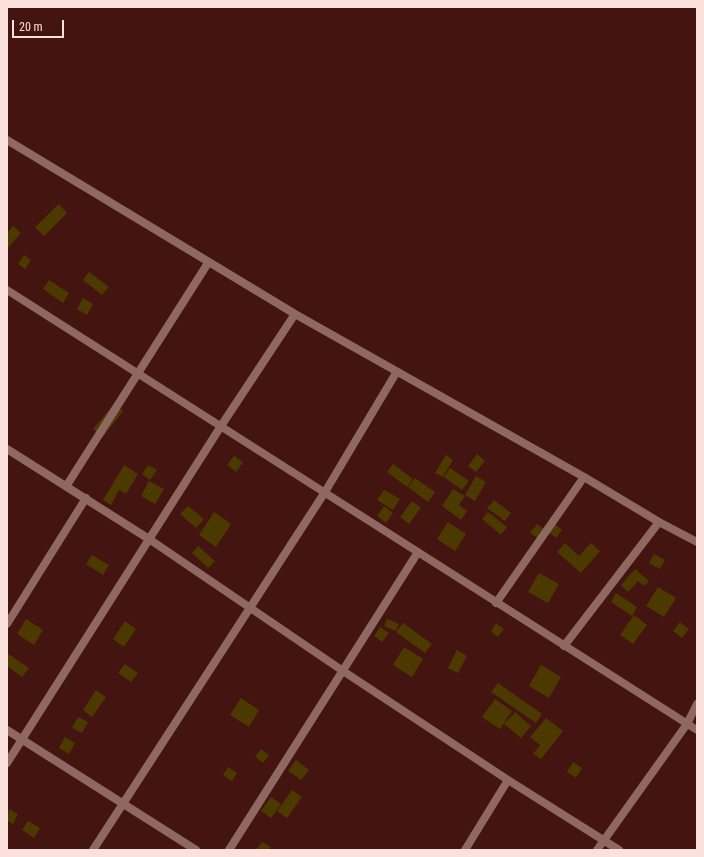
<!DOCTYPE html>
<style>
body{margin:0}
#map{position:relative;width:704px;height:857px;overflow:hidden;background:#431410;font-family:"Roboto Condensed",sans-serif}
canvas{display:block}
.frame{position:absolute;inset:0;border:8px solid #fbe1dc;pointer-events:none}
.scale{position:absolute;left:12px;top:20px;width:52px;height:18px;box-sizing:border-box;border:2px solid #fbe1dc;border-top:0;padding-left:5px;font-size:12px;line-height:14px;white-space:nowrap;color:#fbe1dc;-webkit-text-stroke:3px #431410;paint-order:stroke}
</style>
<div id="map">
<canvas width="704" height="857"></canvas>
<div class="frame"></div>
<div class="scale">20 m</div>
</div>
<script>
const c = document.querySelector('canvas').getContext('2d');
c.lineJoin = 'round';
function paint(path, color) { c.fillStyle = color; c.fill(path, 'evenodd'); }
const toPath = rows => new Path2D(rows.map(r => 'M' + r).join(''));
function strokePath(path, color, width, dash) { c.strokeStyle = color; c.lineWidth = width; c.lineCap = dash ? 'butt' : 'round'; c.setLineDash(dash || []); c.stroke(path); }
const building = toPath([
 [59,204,67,213,44,236,35,227],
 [13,226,21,233,7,249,7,233],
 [24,255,31,260,25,269,18,264],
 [89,272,109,287,102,295,83,280],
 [49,280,69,293,63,303,43,289],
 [83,298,93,304,87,315,77,309],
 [114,404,123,411,103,437,93,429],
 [477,454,485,461,476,472,468,466],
 [446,455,453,460,443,477,435,473],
 [234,456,243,462,236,472,227,465],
 [393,464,413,479,407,487,387,472],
 [124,465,138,474,126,494,119,490,111,505,103,500],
 [148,465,157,470,150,480,142,474],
 [450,468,469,481,462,490,444,477],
 [476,476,486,482,475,501,465,495],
 [415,478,435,492,428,502,408,487],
 [149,481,164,489,155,504,141,496],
 [453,489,465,496,459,505,467,511,461,520,442,506],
 [384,490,400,499,393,510,377,500],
 [494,500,511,513,505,521,487,508],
 [412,501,421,508,409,524,400,517],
 [188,506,204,519,196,528,180,514],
 [384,506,393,513,386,523,377,516],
 [214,512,231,524,216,547,199,535],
 [488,512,507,527,501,535,482,519],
 [448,522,466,534,455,551,437,539],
 [554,523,562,530,556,538,548,532],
 [537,524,545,530,539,539,530,533],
 [565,543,579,556,591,543,600,551,581,573,557,552],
 [198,546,215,561,208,568,192,553],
 [654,554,665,560,660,569,649,563],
 [92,555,109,565,103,575,86,564],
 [635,569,649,581,644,586,638,581,628,592,621,585],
 [539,573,559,584,548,603,528,592],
 [658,587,676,598,664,617,646,606],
 [616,593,637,607,632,616,611,602],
 [634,615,647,625,633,644,620,635],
 [26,619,43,630,34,645,17,634],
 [387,619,399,624,396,631,384,626],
 [125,621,136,629,124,647,113,639],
 [680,622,689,629,682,638,673,631],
 [403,623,432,644,425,653,396,632],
 [496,623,504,629,498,637,491,632],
 [380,627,389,633,382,642,374,636],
 [404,647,423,659,412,677,393,665],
 [457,650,467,656,458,673,448,668],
 [7,653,29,668,22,677,7,666],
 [125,664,138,673,131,682,118,673],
 [541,665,561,677,549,698,529,686],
 [498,683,542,714,536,723,491,692],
 [96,690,106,697,92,717,83,710],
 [241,698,259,710,249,727,230,715],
 [495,699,512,711,500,729,482,717],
 [515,712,531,726,521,738,504,724],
 [78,717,88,722,82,733,72,728],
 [546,718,563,731,541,759,533,754,540,745,530,737],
 [65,737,75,743,69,754,59,748],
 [261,749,269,755,263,763,255,757],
 [296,760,309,770,301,780,288,771],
 [573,762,582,768,576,778,567,772],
 [228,767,237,773,232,781,223,775],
 [292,790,302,797,287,818,277,811],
 [271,797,281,804,271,818,261,811],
 [9,809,18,814,13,824,7,821],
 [28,821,40,828,34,838,22,830],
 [262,842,271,847,269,850,256,850]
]);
const street = toPath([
 [7,140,295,314,584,477,659,522,697,542],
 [7,290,697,730],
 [7,449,149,539,343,671,508,780,619,850],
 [67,485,208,263],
 [496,603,584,477],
 [7,624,86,498],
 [564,646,659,522],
 [7,730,196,850],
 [7,763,221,426,295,314],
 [93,850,325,492,396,373],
 [229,850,418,552],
 [465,850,508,780],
 [597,850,687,724,697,704]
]);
paint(building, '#4c3900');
strokePath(street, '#8f6862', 8);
</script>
